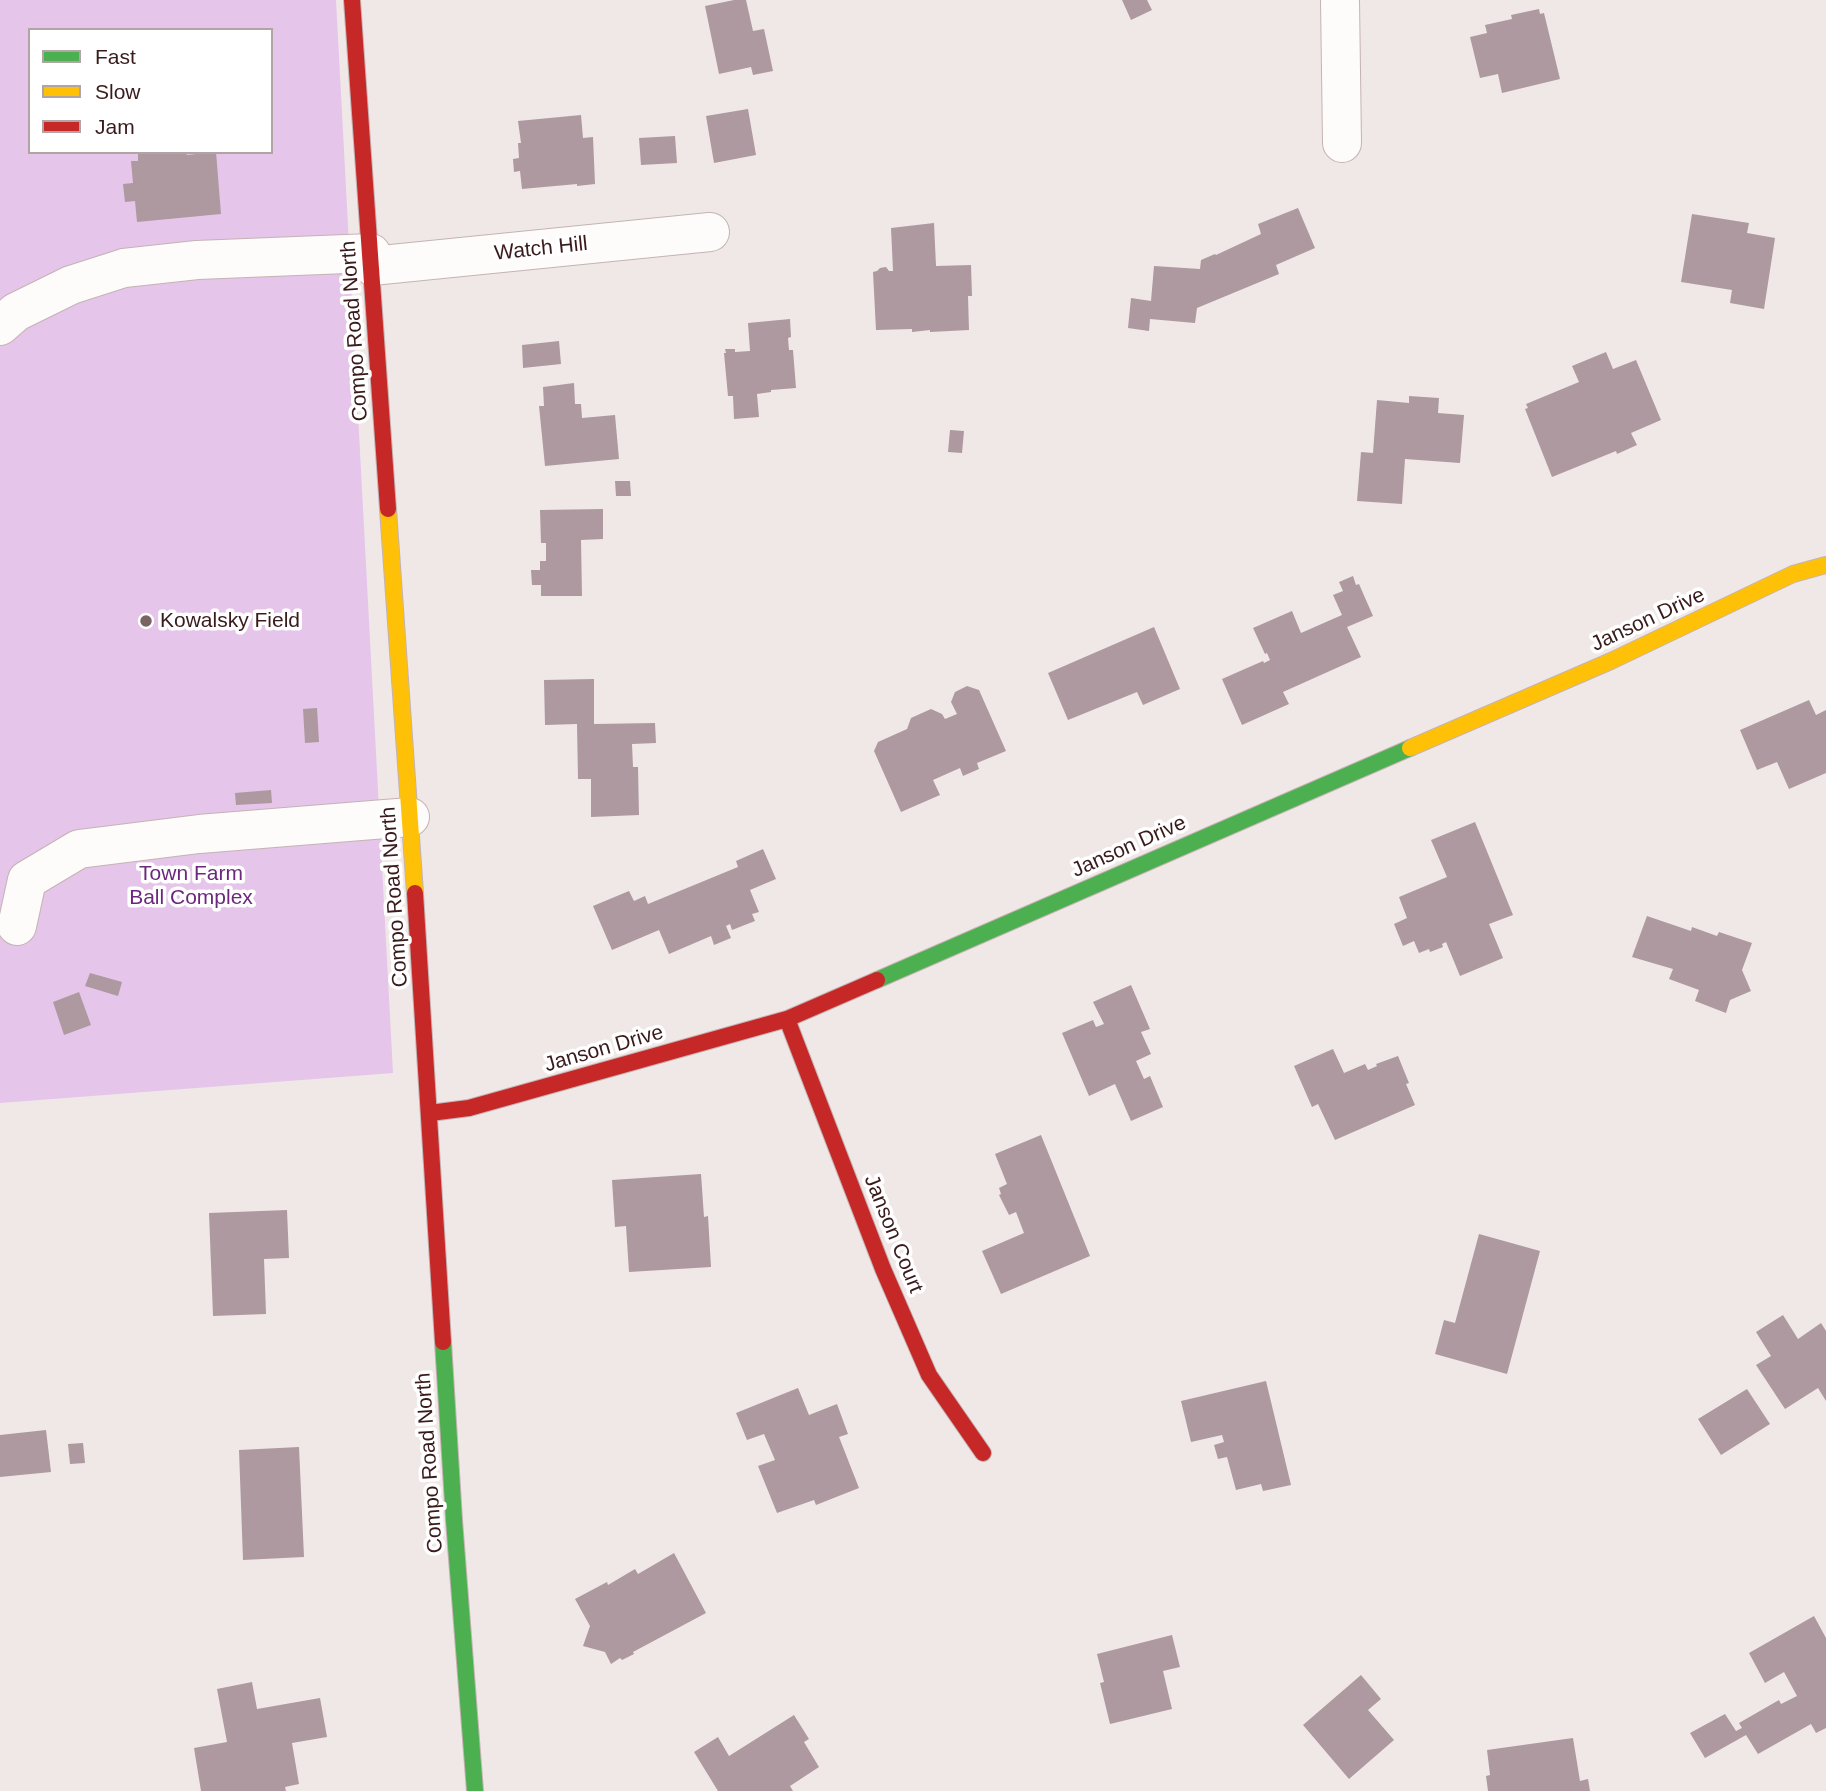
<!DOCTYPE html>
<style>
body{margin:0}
#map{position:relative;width:1826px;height:1791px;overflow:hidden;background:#f0e8e7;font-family:Helvetica,sans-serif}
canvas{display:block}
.legend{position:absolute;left:28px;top:28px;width:245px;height:126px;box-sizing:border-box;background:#fff;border:2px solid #b0a4a4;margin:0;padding:9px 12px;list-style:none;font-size:21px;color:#391b1c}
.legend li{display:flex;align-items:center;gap:14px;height:35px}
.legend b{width:35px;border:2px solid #b0a4a4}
</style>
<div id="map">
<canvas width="1826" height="1791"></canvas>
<ul class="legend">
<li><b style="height:9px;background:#4caf50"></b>Fast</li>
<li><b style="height:9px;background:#ffc107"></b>Slow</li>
<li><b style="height:9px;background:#c62828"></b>Jam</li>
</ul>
</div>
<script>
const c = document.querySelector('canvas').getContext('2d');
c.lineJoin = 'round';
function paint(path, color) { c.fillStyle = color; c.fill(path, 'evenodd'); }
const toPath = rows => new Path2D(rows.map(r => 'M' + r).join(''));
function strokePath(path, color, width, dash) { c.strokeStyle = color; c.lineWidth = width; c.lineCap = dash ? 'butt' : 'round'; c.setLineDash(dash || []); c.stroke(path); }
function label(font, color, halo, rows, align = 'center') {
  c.font = font + ' Helvetica,sans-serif'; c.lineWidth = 7; c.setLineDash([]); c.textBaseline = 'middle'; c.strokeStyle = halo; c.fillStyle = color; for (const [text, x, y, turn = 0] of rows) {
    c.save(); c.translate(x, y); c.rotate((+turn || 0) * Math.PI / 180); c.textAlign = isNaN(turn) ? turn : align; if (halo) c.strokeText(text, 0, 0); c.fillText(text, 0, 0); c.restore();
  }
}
const green = toPath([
 [0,0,336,0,393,1073,0,1103],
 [30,30,271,30,271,152,30,152]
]);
const building = toPath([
 [734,0,746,0,753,31,764,29,773,71,753,75,751,67,719,74,705,6],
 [1122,0,1147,0,1152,10,1131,20],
 [1539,9,1540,14,1544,13,1560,79,1502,93,1498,74,1480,78,1470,37,1487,33,1485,25,1512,19,1511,15],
 [748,109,756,155,714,163,706,116],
 [581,115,583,138,593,137,595,184,577,186,577,184,522,189,520,171,514,172,513,159,519,158,518,143,521,143,518,121],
 [675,136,677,163,641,165,639,138],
 [147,152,186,152,187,155,216,152,221,214,137,222,135,201,125,202,123,184,133,183,131,161,138,161,138,153],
 [1298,208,1315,248,1276,265,1279,274,1197,308,1195,323,1150,319,1149,331,1128,328,1131,298,1151,301,1154,266,1200,269,1201,260,1215,254,1216,255,1261,234,1258,224],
 [1692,214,1749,223,1747,233,1775,238,1764,309,1730,303,1732,290,1681,282],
 [934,223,936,266,971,265,972,296,968,296,969,330,930,332,930,330,912,332,912,329,876,330,873,272,877,271,880,268,886,267,889,271,893,271,891,228],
 [790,319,791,337,788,338,789,350,793,350,796,388,771,390,771,392,757,394,759,417,734,419,733,396,728,396,724,353,726,353,725,349,735,349,735,352,750,351,748,323],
 [559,341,561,364,523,368,522,345],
 [1606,352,1613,369,1636,360,1661,420,1631,433,1637,445,1617,454,1616,451,1552,477,1525,409,1528,408,1526,404,1579,382,1572,366],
 [574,383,575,404,581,404,582,418,615,415,619,459,545,466,539,406,544,406,543,387],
 [1409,396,1439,398,1438,413,1464,415,1460,463,1405,459,1402,504,1357,501,1361,452,1373,453,1377,400,1409,403],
 [950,430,964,431,962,453,948,452],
 [615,481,630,481,631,496,616,496],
 [603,509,603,539,581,540,582,596,541,596,541,585,532,585,531,570,540,570,540,561,546,561,546,543,541,543,540,510],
 [1353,576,1356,585,1359,584,1373,616,1347,627,1361,657,1283,692,1289,704,1242,725,1222,679,1263,661,1264,663,1270,660,1267,653,1265,654,1253,628,1292,611,1301,633,1342,615,1333,595,1343,591,1339,582],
 [1154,627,1180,689,1143,705,1137,692,1068,720,1048,673],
 [594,679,594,724,655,723,656,743,632,744,633,767,638,767,639,815,591,817,591,779,578,779,577,724,545,725,544,680],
 [967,686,979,690,1006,751,977,763,979,769,963,776,960,768,933,780,940,795,901,812,874,751,878,742,907,729,911,718,931,709,942,714,945,719,957,714,951,702,955,692],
 [1809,700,1816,715,1826,710,1826,773,1789,789,1777,762,1757,770,1740,730],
 [317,708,319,742,305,743,303,709],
 [271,790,272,803,236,805,235,793],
 [1475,822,1513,915,1489,924,1503,958,1460,976,1446,942,1442,944,1443,947,1430,952,1429,949,1419,953,1414,941,1403,946,1394,924,1407,918,1399,897,1447,877,1431,840],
 [763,849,776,879,750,890,759,912,752,914,755,921,732,930,730,924,726,926,731,938,714,945,711,936,669,954,659,930,612,950,593,906,629,891,634,901,645,896,648,904,738,867,736,861],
 [1647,916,1691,931,1692,927,1717,936,1719,932,1752,943,1742,970,1751,991,1730,1000,1726,1013,1695,1001,1699,990,1669,979,1673,969,1632,957],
 [90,973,122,982,118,996,85,986],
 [1131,985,1150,1029,1141,1032,1151,1054,1136,1061,1144,1079,1150,1076,1163,1107,1131,1121,1115,1084,1089,1096,1062,1033,1093,1020,1096,1027,1104,1024,1093,1002],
 [79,992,91,1025,64,1035,53,1002],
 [1333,1049,1344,1073,1365,1064,1368,1070,1377,1066,1376,1064,1398,1056,1409,1083,1406,1084,1415,1105,1335,1140,1318,1104,1312,1107,1294,1066],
 [1041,1135,1090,1256,1001,1294,982,1251,1024,1233,1016,1212,1009,1215,999,1195,1001,1194,999,1188,1007,1184,995,1154],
 [701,1174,704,1217,708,1216,711,1267,629,1272,626,1226,615,1227,612,1180],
 [287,1210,289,1258,264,1259,266,1314,213,1316,209,1213],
 [1479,1234,1540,1251,1507,1374,1435,1354,1444,1320,1455,1323],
 [1783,1315,1798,1339,1821,1323,1826,1331,1826,1401,1818,1388,1785,1409,1756,1365,1771,1356,1756,1332],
 [1266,1381,1291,1485,1263,1491,1261,1484,1236,1490,1227,1457,1218,1459,1214,1445,1224,1442,1222,1435,1191,1442,1181,1401],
 [798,1388,809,1415,837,1404,848,1434,839,1437,859,1488,816,1505,814,1500,777,1513,758,1466,775,1460,764,1434,747,1440,736,1413],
 [1747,1389,1770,1424,1721,1455,1698,1419],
 [46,1430,51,1472,0,1477,0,1435],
 [83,1443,85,1463,70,1464,68,1444],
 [299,1447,304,1557,243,1560,239,1450],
 [674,1553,706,1613,633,1652,634,1654,622,1660,620,1658,611,1664,605,1652,583,1646,590,1626,575,1599,607,1582,608,1585,635,1569,638,1574],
 [1814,1616,1826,1638,1826,1728,1816,1733,1811,1724,1758,1754,1746,1735,1705,1758,1690,1733,1725,1714,1736,1731,1742,1728,1739,1723,1779,1700,1781,1704,1797,1696,1784,1672,1765,1683,1749,1653],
 [1172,1635,1180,1667,1163,1671,1172,1709,1110,1724,1100,1683,1104,1682,1097,1654],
 [1361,1675,1381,1699,1368,1710,1394,1740,1349,1779,1303,1725],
 [252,1682,257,1709,320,1698,327,1737,292,1743,299,1784,285,1787,286,1791,201,1791,194,1748,227,1742,217,1689],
 [794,1715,809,1739,804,1742,819,1767,790,1786,793,1791,718,1791,694,1752,718,1737,729,1756],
 [1573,1738,1580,1781,1588,1779,1590,1791,1488,1791,1486,1776,1490,1775,1487,1750]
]);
const street = toPath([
 [1340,0,1342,143],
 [372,266,710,232],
 [0,326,16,312,71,285,124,268,197,260,371,253],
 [17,926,27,880,79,849,199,834,410,817]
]);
const fast = toPath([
 [877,980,1410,748],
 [443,1342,454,1520,475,1791]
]);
const slow = toPath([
 [388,509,415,893],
 [1410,748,1611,661,1793,574,1826,565]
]);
const jam = toPath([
 [352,0,388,509],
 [415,893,443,1342],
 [787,1019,883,1269,929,1375,983,1453],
 [430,1113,469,1108,787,1019,877,980]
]);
const markers = [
 [146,621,7,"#796363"]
];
const streetNames = [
 ["Watch Hill",541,249,-6],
 ["Compo Road North",355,331,-94],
 ["Janson Drive",1648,620,-25],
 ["Janson Drive",1129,847,-24],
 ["Compo Road North",395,897,-94],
 ["Janson Drive",604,1049,-16],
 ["Janson Court",893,1234,68],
 ["Compo Road North",430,1463,-94]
];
const poiNames = [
 ["Kowalsky Field",160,621]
];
const parkNames = [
 ["Town Farm",191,874],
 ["Ball Complex",191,898]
];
paint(green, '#e5c5ea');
paint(building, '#ad999f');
strokePath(street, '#c5b3b3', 40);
strokePath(fast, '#c5b3b3', 18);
strokePath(slow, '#c5b3b3', 18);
strokePath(jam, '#c5b3b3', 18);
strokePath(street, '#fdfcfb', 38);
strokePath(fast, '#4caf50', 16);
strokePath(slow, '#ffc107', 16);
strokePath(jam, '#c62828', 16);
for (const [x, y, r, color] of markers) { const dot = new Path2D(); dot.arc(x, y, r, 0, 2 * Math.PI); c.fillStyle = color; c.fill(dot); strokePath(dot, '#fff', 2.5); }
label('21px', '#391b1c', '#fff', streetNames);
label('21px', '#391b1c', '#fff', poiNames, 'left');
label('21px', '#6c287e', '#fff', parkNames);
</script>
